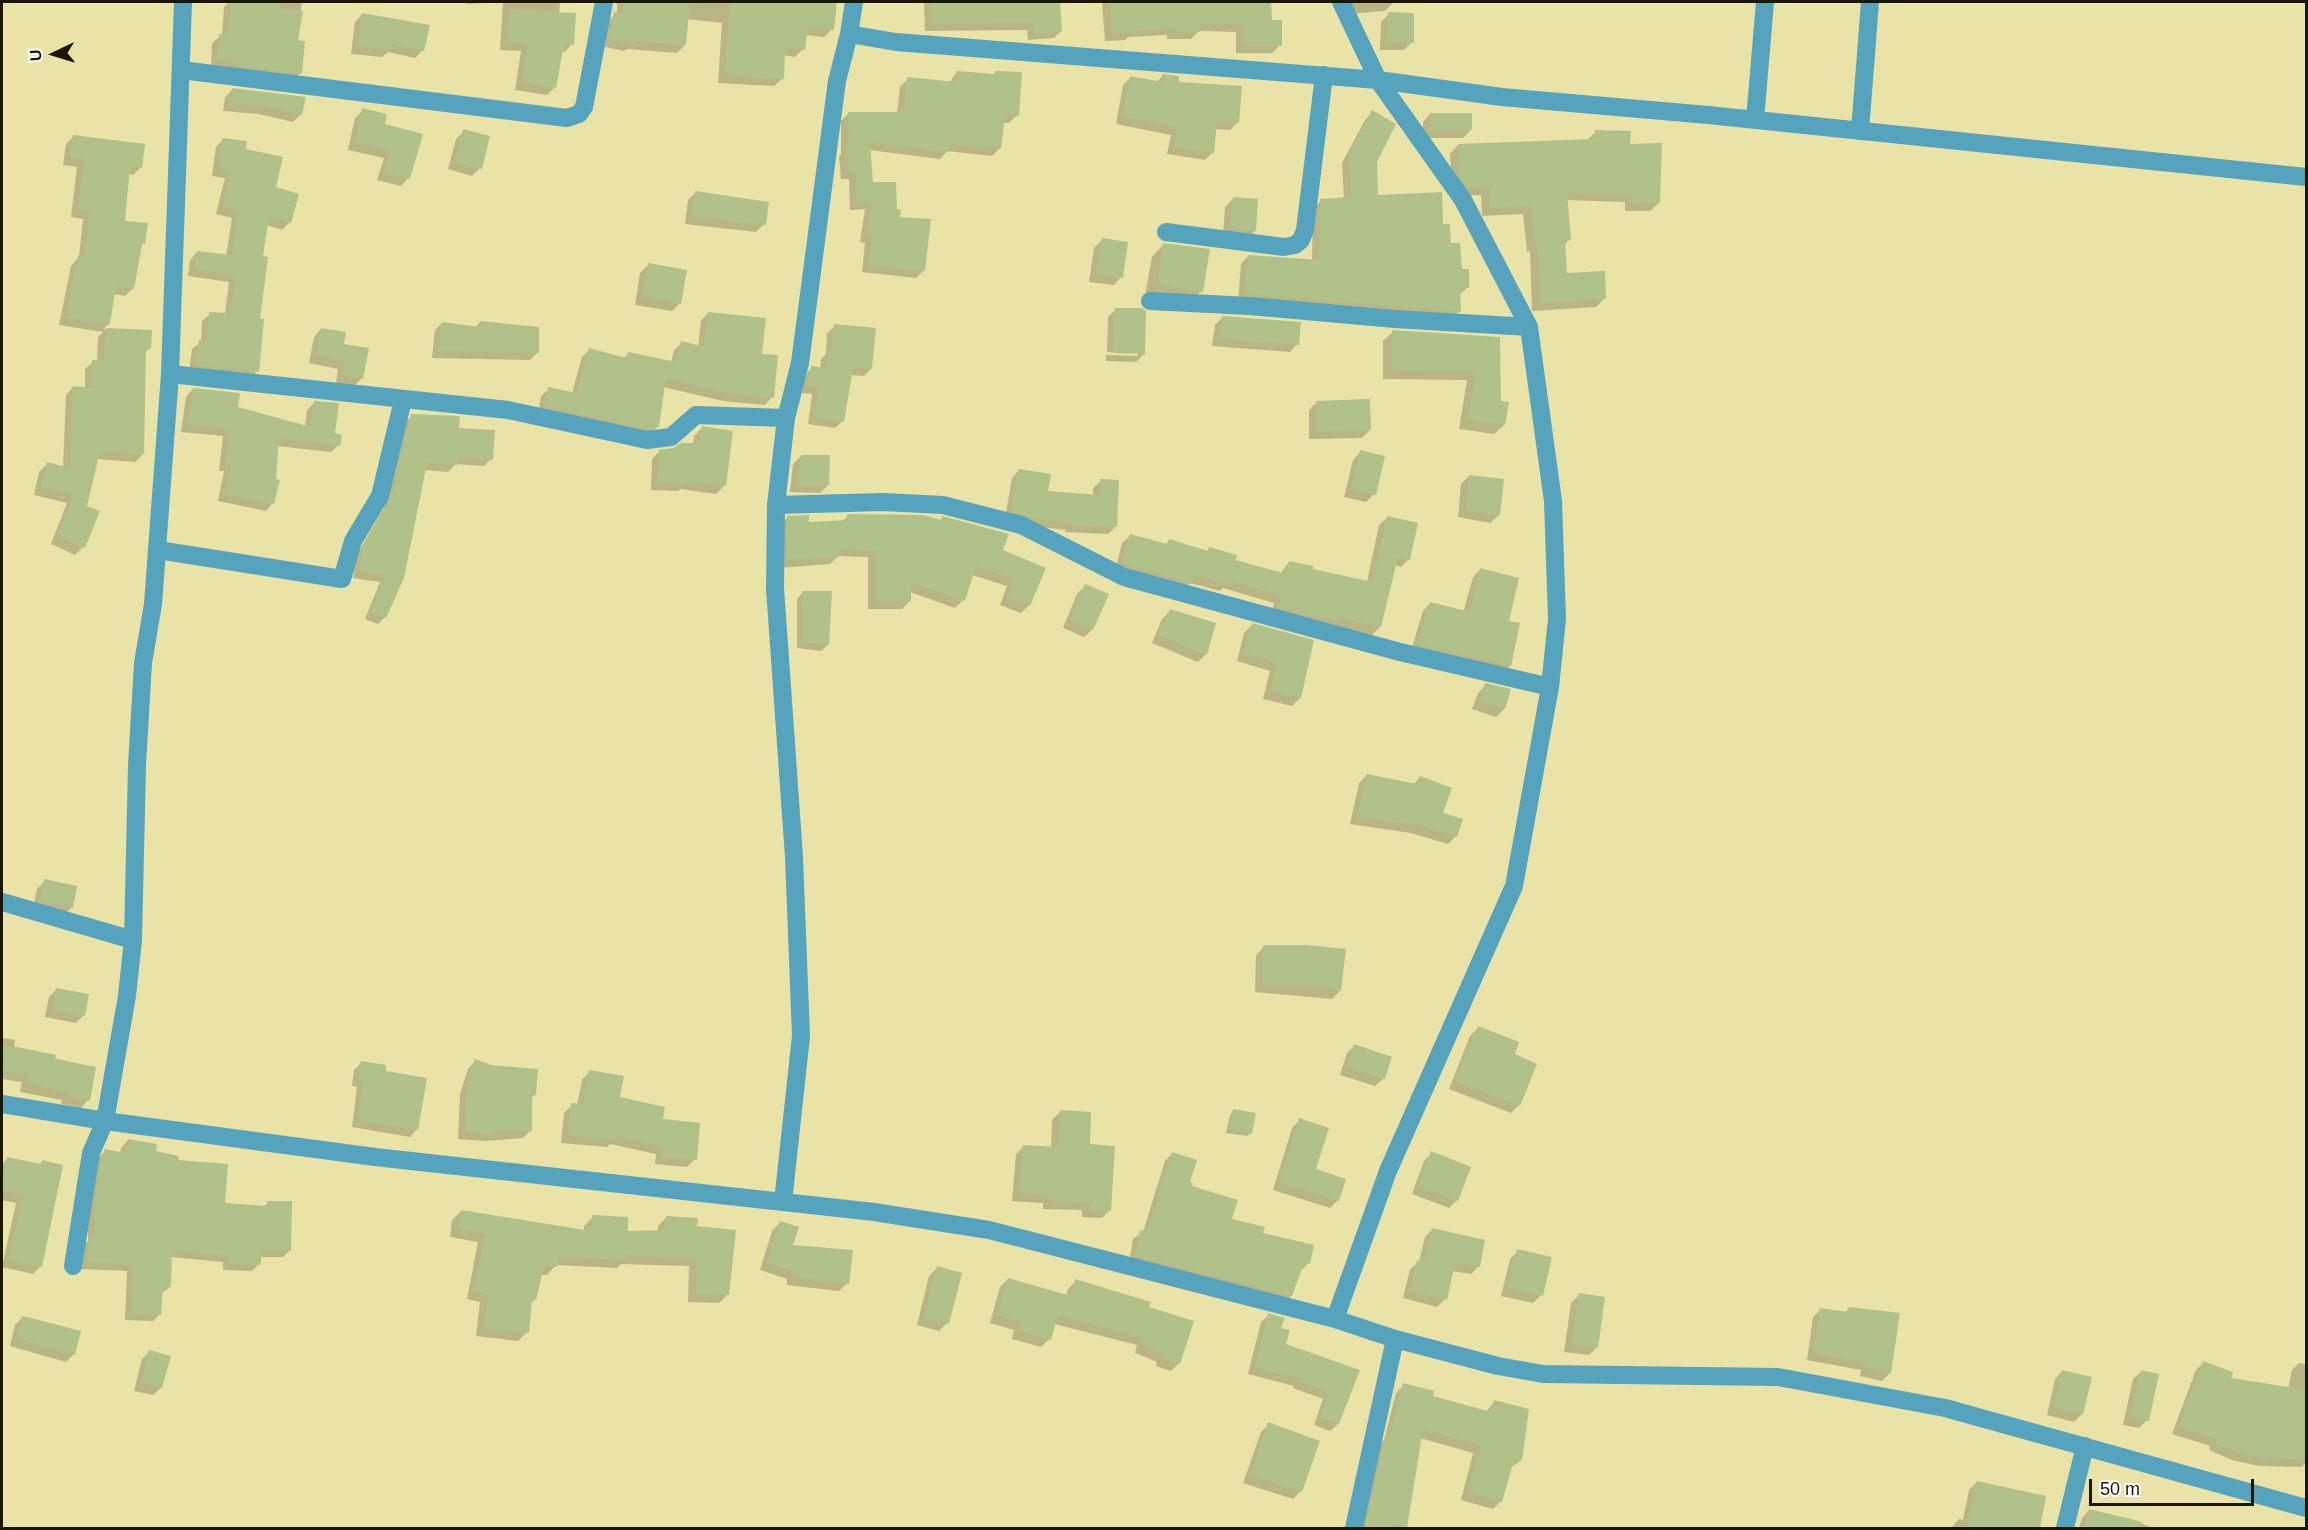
<!DOCTYPE html>
<style>
body{margin:0}
#map{position:relative;width:2308px;height:1530px;overflow:hidden;background:#e9e3a7;font-family:Helvetica,sans-serif}
canvas{display:block}
.frame{position:absolute;inset:0;border:3px solid #191601;pointer-events:none}
.north{position:absolute;left:24px;top:24px;width:60px;height:60px;-webkit-text-stroke:4px #fff;paint-order:stroke;rotate:266deg;font-size:16px;font-weight:700;line-height:24px;text-align:center;color:#191601}
.north::after{content:'';display:block;margin:auto;width:21px;height:27px;background:#191601;clip-path:polygon(50% 0,100% 100%,50% 72%,0 100%)}
.scale{position:absolute;left:2089px;top:1479px;width:165px;height:27px;box-sizing:border-box;border:3px solid #191601;border-top:0;padding-left:8px;font-size:18px;line-height:21px;white-space:nowrap;color:#191601;-webkit-text-stroke:4px #fff;paint-order:stroke}
</style>
<div id="map">
<canvas width="2308" height="1530"></canvas>
<div class="frame"></div>
<div class="north">U</div>
<div class="scale">50 m</div>
</div>
<script>
const c = document.querySelector('canvas').getContext('2d');
c.lineJoin = 'round';
function paint(path, color) { c.fillStyle = color; c.fill(path, 'evenodd'); }
const toPath = rows => new Path2D(rows.map(r => 'M' + r).join(''));
function strokePath(path, color, width, dash) { c.strokeStyle = color; c.lineWidth = width; c.lineCap = dash ? 'butt' : 'round'; c.setLineDash(dash || []); c.stroke(path); }
const shadow = toPath([
 [229,2,306,2,302,2,296,42,300,73,293,81,211,67,212,43,222,35,224,7],
 [466,2,500,2,467,4],
 [503,2,560,2,559,14,572,44,565,52,561,52,555,87,547,95,515,90,521,51,500,50],
 [617,2,822,2,835,3,832,29,824,37,805,35,803,49,795,57,783,55,782,79,774,86,718,83,722,23,687,19,685,45,677,53,627,49,624,51,601,46,606,21,617,14],
 [924,2,1058,2,1061,31,1054,38,1028,40,1027,30,925,31],
 [1102,2,1270,2,1271,22,1280,45,1272,53,1236,53,1236,32,1199,31,1191,39,1167,39,1167,35,1128,37,1125,40,1105,41],
 [1347,2,1393,2,1393,3,1385,11,1348,14],
 [362,14,423,50,415,58,388,52,382,57,351,54,355,22],
 [1389,14,1412,42,1404,50,1380,50,1381,22],
 [957,72,993,75,996,72,1017,115,1009,123,1002,123,1000,148,992,156,947,151,940,159,869,150,872,184,895,211,924,270,916,278,862,272,865,243,860,242,865,209,850,210,849,179,841,179,839,156,841,154,841,121,849,113,897,113,900,87,908,79,949,83],
 [1163,76,1238,122,1230,130,1215,129,1213,152,1205,160,1167,154,1171,135,1116,124,1123,85,1131,77,1156,82],
 [233,89,301,114,293,122,259,114,223,111,225,97],
 [363,110,383,125,408,178,401,186,377,180,384,158,348,150,355,118],
 [1372,112,1377,197,1442,226,1468,287,1459,295,1459,311,1452,319,1238,302,1241,264,1248,256,1312,261,1313,208,1321,201,1344,199,1342,163,1365,120],
 [1430,114,1471,130,1463,138,1423,138,1423,122],
 [464,131,480,168,472,176,448,169,456,139],
 [1596,132,1629,145,1659,203,1650,211,1625,211,1625,202,1566,200,1570,239,1564,245,1565,274,1605,298,1596,307,1532,311,1530,251,1527,252,1523,214,1482,216,1481,195,1460,196,1452,185,1450,154,1458,145,1587,140],
 [74,136,141,167,133,175,128,174,123,222,146,225,133,288,125,296,113,294,109,324,103,329,150,331,150,348,144,354,143,454,135,462,97,459,85,507,83,547,75,555,51,544,67,503,34,495,39,472,47,464,63,468,66,395,73,387,85,388,85,369,93,362,97,362,98,337,103,332,59,325,71,266,79,257,83,219,71,217,77,167,63,165,66,144],
 [223,140,244,150,274,188,290,222,282,230,266,225,262,257,257,371,250,379,189,372,192,349,201,342,202,321,210,314,225,314,229,282,188,276,190,260,197,252,226,256,232,218,216,214,225,178,212,176,216,147],
 [696,192,764,224,756,232,685,224,688,200],
 [1233,199,1255,231,1247,239,1223,236,1225,207],
 [1102,240,1121,277,1114,285,1089,282,1094,248],
 [1164,244,1201,291,1189,303,1145,296,1152,257],
 [648,265,680,303,672,311,635,305,640,273],
 [1116,309,1144,354,1136,362,1106,361,1106,355,1138,356,1138,353,1107,352,1108,317],
 [708,313,760,355,772,397,765,405,723,401,663,387,658,426,650,434,538,414,541,396,549,389,572,393,582,357,589,350,623,359,628,354,671,363,674,350,682,343,698,347,701,321],
 [1223,317,1297,344,1290,352,1212,346,1215,325],
 [480,322,537,353,530,360,432,358,435,330,442,323,475,328],
 [835,326,871,369,864,376,850,375,843,421,835,428,808,424,812,394,802,393,804,376,811,369,820,370,821,359,826,354,827,333],
 [321,329,342,345,362,378,354,386,336,383,338,369,309,363,314,337],
 [1393,332,1499,338,1500,402,1504,425,1494,434,1459,429,1467,380,1383,379,1383,341],
 [193,389,237,408,305,427,307,410,315,402,339,445,331,452,277,446,273,503,266,511,218,501,224,471,219,471,223,436,181,432,186,397],
 [1317,402,1370,430,1362,438,1309,439,1309,410],
 [412,416,458,429,491,459,484,466,456,464,448,472,424,470,385,617,378,624,365,619,380,582,353,578,356,556,384,508,404,423],
 [702,428,724,486,716,494,680,489,678,491,651,490,652,459,660,451,693,445,694,436],
 [1360,452,1374,494,1366,502,1344,497,1353,460],
 [801,456,828,485,820,493,790,492,793,464],
 [1019,470,1046,492,1093,496,1093,488,1101,481,1115,527,1108,534,1065,532,1066,530,1024,525,1005,518,1012,478],
 [1469,476,1498,516,1490,523,1458,517,1461,484],
 [848,516,939,521,942,518,1001,551,1029,605,1021,613,1000,605,1007,586,972,575,963,600,955,608,910,592,910,601,902,609,868,609,868,557,838,556,830,564,779,568,780,525,788,517,807,524,842,522],
 [1387,518,1409,559,1401,567,1395,565,1380,627,1372,635,1271,615,1274,603,1223,588,1220,591,1190,583,1182,591,1115,571,1122,543,1130,536,1165,545,1169,541,1206,552,1209,549,1234,561,1280,574,1289,562,1311,570,1367,582,1379,525],
 [1480,570,1507,622,1510,666,1502,673,1411,651,1423,611,1430,603,1463,613,1473,577],
 [1085,586,1092,630,1084,637,1063,628,1077,594],
 [803,592,828,645,821,651,797,648,797,599],
 [1170,611,1206,654,1198,662,1152,643,1162,619],
 [1252,625,1312,641,1300,698,1292,706,1263,699,1270,671,1237,661,1244,633],
 [1486,685,1509,691,1504,709,1496,717,1472,709,1478,693],
 [1367,775,1413,785,1420,777,1456,836,1448,844,1411,833,1350,824,1359,783],
 [45,881,72,907,64,915,33,909,37,889],
 [1264,947,1340,991,1332,999,1255,992,1256,955],
 [57,989,84,1015,76,1023,45,1017,49,997],
 [1478,1028,1513,1055,1519,1105,1511,1113,1449,1089,1470,1036],
 [2,1038,15,1040,14,1048,95,1068,88,1100,81,1108,61,1104,62,1100,20,1092,22,1082,2,1079],
 [1354,1046,1390,1058,1383,1079,1375,1086,1340,1075,1347,1053],
 [475,1061,535,1095,530,1099,531,1130,523,1138,485,1141,458,1139,460,1094,468,1069],
 [361,1063,384,1072,417,1129,410,1137,352,1127,357,1087,352,1086,354,1070],
 [589,1072,618,1098,661,1120,695,1159,687,1167,655,1164,656,1154,610,1144,607,1147,561,1143,564,1113,572,1105,577,1105,582,1080],
 [1233,1111,1251,1133,1247,1136,1226,1133,1230,1115],
 [1060,1112,1089,1146,1109,1211,1102,1218,1082,1217,1082,1210,1043,1209,1043,1203,1012,1201,1016,1154,1024,1146,1051,1148,1052,1120],
 [1300,1120,1314,1170,1338,1200,1330,1208,1273,1190,1292,1128],
 [128,1140,176,1161,223,1205,263,1207,268,1203,290,1250,283,1257,260,1257,259,1264,252,1271,223,1270,223,1262,170,1257,170,1287,161,1294,160,1314,153,1321,125,1320,127,1271,81,1269,82,1247,88,1241,88,1208,98,1158,105,1151,120,1154,121,1148],
 [1432,1153,1457,1200,1449,1208,1412,1194,1424,1161],
 [1172,1154,1188,1183,1230,1220,1261,1235,1308,1263,1301,1271,1291,1296,1284,1303,1129,1263,1133,1239,1143,1232,1165,1161],
 [7,1159,39,1165,42,1162,41,1266,33,1274,2,1267,16,1203,2,1200,2,1164],
 [461,1211,584,1232,584,1226,593,1217,626,1232,658,1232,658,1226,667,1217,696,1227,728,1294,719,1303,688,1302,689,1266,621,1264,617,1268,556,1265,547,1275,541,1275,534,1300,530,1304,527,1332,518,1341,476,1336,480,1302,467,1299,478,1242,450,1237,452,1220],
 [780,1223,791,1247,847,1283,839,1291,787,1285,787,1279,760,1270,772,1231],
 [1433,1229,1479,1266,1471,1274,1452,1271,1445,1299,1437,1307,1403,1298,1410,1269,1419,1262,1425,1237],
 [1518,1251,1541,1295,1533,1303,1501,1296,1510,1259],
 [937,1268,947,1323,939,1331,917,1325,929,1276],
 [1008,1279,1066,1296,1068,1289,1076,1281,1148,1308,1179,1363,1171,1371,1156,1366,1157,1362,1135,1353,1137,1345,1054,1324,1049,1339,1041,1347,1012,1339,1014,1330,990,1323,1000,1287],
 [1579,1295,1597,1347,1589,1355,1564,1352,1571,1303],
 [1849,1308,1890,1373,1882,1381,1860,1376,1861,1370,1807,1360,1813,1317,1821,1309,1845,1313],
 [1269,1315,1279,1329,1285,1345,1358,1371,1338,1424,1330,1431,1314,1425,1323,1399,1293,1388,1294,1386,1248,1374,1261,1322],
 [23,1317,74,1354,66,1362,10,1346,15,1325],
 [150,1351,161,1388,153,1395,134,1391,142,1359],
 [2203,1363,2229,1379,2288,1389,2292,1370,2299,1363,2306,1364,2306,1462,2302,1467,2259,1466,2232,1460,2209,1450,2210,1446,2172,1434,2196,1370],
 [2062,1371,2082,1414,2074,1422,2047,1415,2055,1379],
 [2141,1372,2147,1420,2139,1428,2123,1425,2133,1379],
 [1404,1385,1431,1397,1486,1412,1494,1402,1520,1461,1510,1468,1501,1501,1493,1509,1461,1500,1473,1453,1420,1438,1406,1528,1360,1528,1378,1447,1384,1440,1396,1393],
 [1269,1424,1301,1491,1293,1499,1243,1483,1261,1432],
 [1977,1482,2045,1497,2039,1528,1951,1528,1959,1519,1963,1520,1969,1490],
 [2089,1510,2126,1520,2128,1518,2153,1528,2079,1528,2082,1518]
]);
const building = toPath([
 [231,2,280,2,279,8,303,11,298,40,305,41,302,74,234,65,235,61,218,60,219,34,228,34],
 [624,2,690,2,686,45,634,41,634,44,608,39,614,12,624,14],
 [730,2,837,2,834,30,808,27,805,50,785,47,784,79,725,75],
 [931,2,1060,2,1062,32,1034,34,1033,23,931,24],
 [1110,2,1271,2,1272,20,1282,20,1282,46,1243,46,1243,24,1200,24,1200,32,1174,32,1174,28,1134,30,1135,32,1112,34],
 [510,10,576,13,574,45,564,44,556,88,522,82,528,43,507,42],
 [1388,12,1414,13,1414,43,1387,42],
 [362,13,430,25,424,51,392,44,392,50,358,46],
 [957,71,995,74,996,71,1022,72,1019,116,1005,115,1001,148,950,143,949,152,870,142,873,182,896,182,897,209,901,210,900,217,931,219,925,271,869,265,872,235,867,235,872,202,857,202,856,172,849,172,846,147,849,147,848,112,904,112,907,77,956,82],
 [1162,74,1179,76,1179,82,1242,86,1239,123,1217,121,1214,153,1174,147,1177,127,1123,117,1130,76,1162,82],
 [232,88,306,97,302,115,267,106,231,103],
 [362,108,387,114,385,124,423,134,410,179,384,172,391,150,355,142],
 [1372,110,1396,124,1377,162,1378,195,1442,192,1443,224,1450,224,1451,243,1460,243,1462,269,1469,269,1469,288,1460,288,1461,312,1245,294,1248,255,1319,260,1320,199,1351,197,1349,154],
 [1430,113,1472,113,1472,130,1430,130],
 [463,129,490,136,482,169,455,162],
 [1595,130,1631,131,1630,144,1662,143,1660,203,1633,203,1633,194,1567,192,1571,240,1565,240,1567,273,1605,271,1606,299,1540,303,1538,244,1536,244,1531,206,1490,208,1489,187,1468,188,1460,176,1458,144,1595,139],
 [73,135,145,144,142,168,130,166,125,221,148,223,145,244,142,244,134,289,116,286,110,324,66,318,78,256,85,257,90,211,78,210,84,159,70,158],
 [222,138,247,141,246,149,283,157,276,187,299,194,291,223,269,216,263,256,268,257,260,319,264,319,259,372,196,365,199,340,207,341,209,312,230,313,236,275,194,269,197,251,232,255,238,211,222,207,231,171,219,169],
 [695,191,769,202,766,225,692,216],
 [1233,197,1258,199,1256,231,1230,229],
 [1102,238,1128,242,1123,278,1096,274],
 [1163,243,1210,249,1203,292,1157,284],
 [648,263,687,270,681,304,642,297],
 [1115,308,1142,308,1146,311,1145,354,1113,353],
 [708,312,766,318,762,354,778,355,774,398,731,394,666,378,659,427,648,429,544,406,548,387,577,393,589,348,626,358,628,352,676,362,681,341,704,347],
 [1222,316,1301,322,1299,345,1219,338],
 [480,321,539,327,539,353,438,351,442,322,479,327],
 [834,324,876,328,872,369,853,368,844,422,815,418,818,387,808,386,811,366,826,368,828,350,832,350],
 [106,328,152,330,151,349,146,348,144,454,100,451,87,506,100,511,85,548,57,536,74,495,41,487,47,462,70,468,73,386,92,388,92,360,104,360],
 [321,328,346,332,344,344,369,348,363,379,343,375,345,361,316,355],
 [1392,330,1500,337,1501,401,1509,402,1505,425,1468,420,1476,371,1392,370],
 [193,388,240,393,238,407,311,427,314,401,339,403,335,433,342,435,340,446,279,438,276,479,280,480,274,504,225,494,231,464,225,464,230,429,187,425],
 [1370,399,1371,430,1317,432,1316,401],
 [411,414,460,416,459,428,495,430,493,460,458,457,457,465,427,463,404,578,386,618,371,611,386,575,359,571,363,546,391,499],
 [702,426,733,431,726,486,687,481,687,484,658,482,659,450,673,448,681,443,699,443],
 [1360,450,1385,456,1376,495,1351,490],
 [801,455,830,455,829,485,797,485],
 [1019,469,1051,474,1048,491,1100,495,1100,479,1119,480,1117,527,1071,525,1072,523,1032,518,1011,511],
 [1469,475,1504,479,1500,516,1466,510],
 [847,514,923,515,941,520,942,516,1009,534,1003,550,1046,568,1030,606,1007,597,1014,579,976,566,965,601,911,582,911,601,876,602,875,550,839,548,839,557,787,560,787,516,809,515,809,522,847,520],
 [1387,516,1418,523,1410,560,1398,557,1381,627,1339,617,1338,620,1320,616,1319,618,1278,607,1281,595,1230,581,1230,584,1194,575,1192,584,1122,563,1130,534,1167,544,1169,539,1208,551,1209,547,1237,555,1236,560,1286,574,1289,561,1313,566,1313,569,1373,582],
 [1480,568,1519,578,1509,621,1520,623,1511,666,1417,644,1430,602,1470,612],
 [1085,584,1109,594,1093,630,1070,620],
 [802,591,832,591,829,645,803,642],
 [1170,609,1216,623,1207,655,1158,635],
 [1252,623,1314,640,1301,698,1270,691,1277,663,1244,653],
 [1485,683,1511,689,1505,709,1479,701],
 [1367,774,1417,784,1420,776,1452,788,1443,813,1463,819,1457,837,1420,825,1357,817],
 [44,879,77,886,73,908,40,901],
 [1263,945,1306,945,1346,949,1341,991,1302,985,1262,985],
 [56,988,89,994,85,1016,52,1010],
 [1478,1026,1519,1042,1515,1054,1537,1064,1520,1106,1455,1081],
 [2,1044,56,1055,55,1059,96,1067,90,1101,68,1096,69,1092,27,1084,29,1074,2,1071],
 [1354,1044,1392,1057,1385,1079,1347,1067],
 [475,1059,491,1065,538,1069,536,1095,532,1095,532,1131,494,1131,494,1134,465,1131,467,1085],
 [361,1061,386,1065,386,1071,427,1078,418,1130,358,1120,363,1080,358,1080],
 [589,1070,624,1076,620,1097,665,1107,663,1119,700,1123,697,1160,662,1157,663,1147,617,1136,616,1140,568,1135,571,1103,583,1104],
 [1233,1109,1256,1113,1252,1134,1229,1130],
 [1060,1110,1091,1112,1090,1144,1115,1146,1111,1211,1089,1210,1090,1203,1050,1201,1050,1196,1020,1193,1023,1145,1058,1147],
 [1299,1118,1329,1128,1316,1169,1346,1179,1339,1201,1280,1182],
 [128,1139,157,1144,156,1151,179,1156,178,1160,228,1164,225,1203,267,1206,267,1201,292,1201,291,1251,261,1251,261,1265,229,1263,229,1256,172,1250,171,1287,163,1287,161,1315,131,1314,133,1265,87,1262,89,1238,95,1238,95,1200,102,1156,105,1149,125,1153],
 [1431,1151,1471,1167,1458,1201,1418,1186],
 [1172,1152,1197,1160,1190,1182,1193,1183,1192,1186,1238,1200,1232,1219,1265,1227,1263,1233,1314,1245,1310,1264,1304,1263,1292,1296,1135,1256,1140,1230,1147,1232],
 [7,1157,41,1164,42,1160,63,1165,42,1267,9,1260,23,1195,2,1191],
 [461,1210,591,1231,592,1215,628,1217,628,1231,665,1230,666,1216,698,1218,697,1226,736,1230,729,1295,696,1294,697,1258,627,1255,627,1260,558,1257,557,1267,544,1266,536,1300,532,1299,529,1333,484,1328,488,1294,474,1291,486,1233,458,1229],
 [780,1221,799,1227,793,1245,853,1250,849,1284,794,1277,794,1271,767,1263],
 [1432,1228,1485,1240,1480,1267,1455,1263,1447,1300,1410,1291,1417,1260,1425,1262],
 [1517,1249,1552,1257,1543,1296,1508,1288],
 [937,1266,962,1273,949,1324,924,1318],
 [1008,1278,1071,1296,1075,1279,1151,1302,1149,1307,1194,1321,1180,1364,1163,1358,1164,1354,1142,1345,1144,1338,1058,1315,1051,1340,1019,1331,1021,1322,997,1315],
 [1579,1293,1605,1297,1598,1348,1572,1345],
 [1849,1307,1900,1313,1891,1373,1867,1369,1868,1363,1814,1353,1820,1308,1848,1312],
 [1268,1313,1285,1318,1281,1328,1290,1330,1286,1344,1360,1370,1339,1424,1320,1417,1330,1392,1299,1381,1300,1379,1255,1367],
 [23,1316,81,1331,75,1355,17,1338],
 [149,1350,171,1356,162,1388,141,1383],
 [2203,1361,2233,1372,2231,1378,2307,1390,2307,1460,2268,1457,2268,1459,2239,1453,2215,1443,2216,1439,2179,1427],
 [2062,1370,2092,1377,2083,1414,2054,1408],
 [2141,1370,2159,1374,2149,1421,2130,1417],
 [1403,1383,1434,1391,1433,1396,1491,1412,1494,1400,1529,1409,1522,1461,1514,1460,1502,1502,1468,1492,1480,1445,1423,1429,1407,1528,1365,1528,1385,1437,1390,1438],
 [1268,1422,1320,1441,1302,1492,1250,1475],
 [1977,1481,2046,1496,2040,1528,1966,1528],
 [2089,1509,2142,1522,2141,1528,2084,1528]
]);
const minor = toPath([
 [183,2,170,374,153,604,143,663,137,765,133,940,127,996,105,1121,375,1157,874,1212,989,1230,1335,1319,1395,1339,1498,1366,1543,1374,1778,1377,1945,1408,2306,1508],
 [849,34,854,2],
 [181,70,567,118,579,114,584,107,604,2],
 [1755,120,1765,2],
 [1860,131,1870,2],
 [1166,232,1284,247,1295,245,1301,240,1305,230,1324,75],
 [1150,301,1250,306,1395,319,1529,327],
 [170,374,508,410,647,440,671,437,696,415,786,418],
 [776,505,775,588,794,857,801,1036,783,1202],
 [158,550,342,579,353,541,380,496,403,400],
 [1550,687,1400,652,1124,577,1021,525,943,505,883,502,776,505,786,418,800,363,837,81,849,34,896,42,1378,80,1502,97,1708,115,2306,177],
 [2,902,133,940],
 [2,1104,105,1121,91,1153,73,1266],
 [1335,1319,1388,1171,1514,886,1550,687,1557,619,1553,501,1529,327,1463,200,1378,80,1341,2],
 [1354,1528,1395,1339],
 [2065,1528,2085,1446]
]);
paint(shadow, '#0003');
paint(building, '#b0c28a');
strokePath(minor, '#56a3be', 18);
</script>
